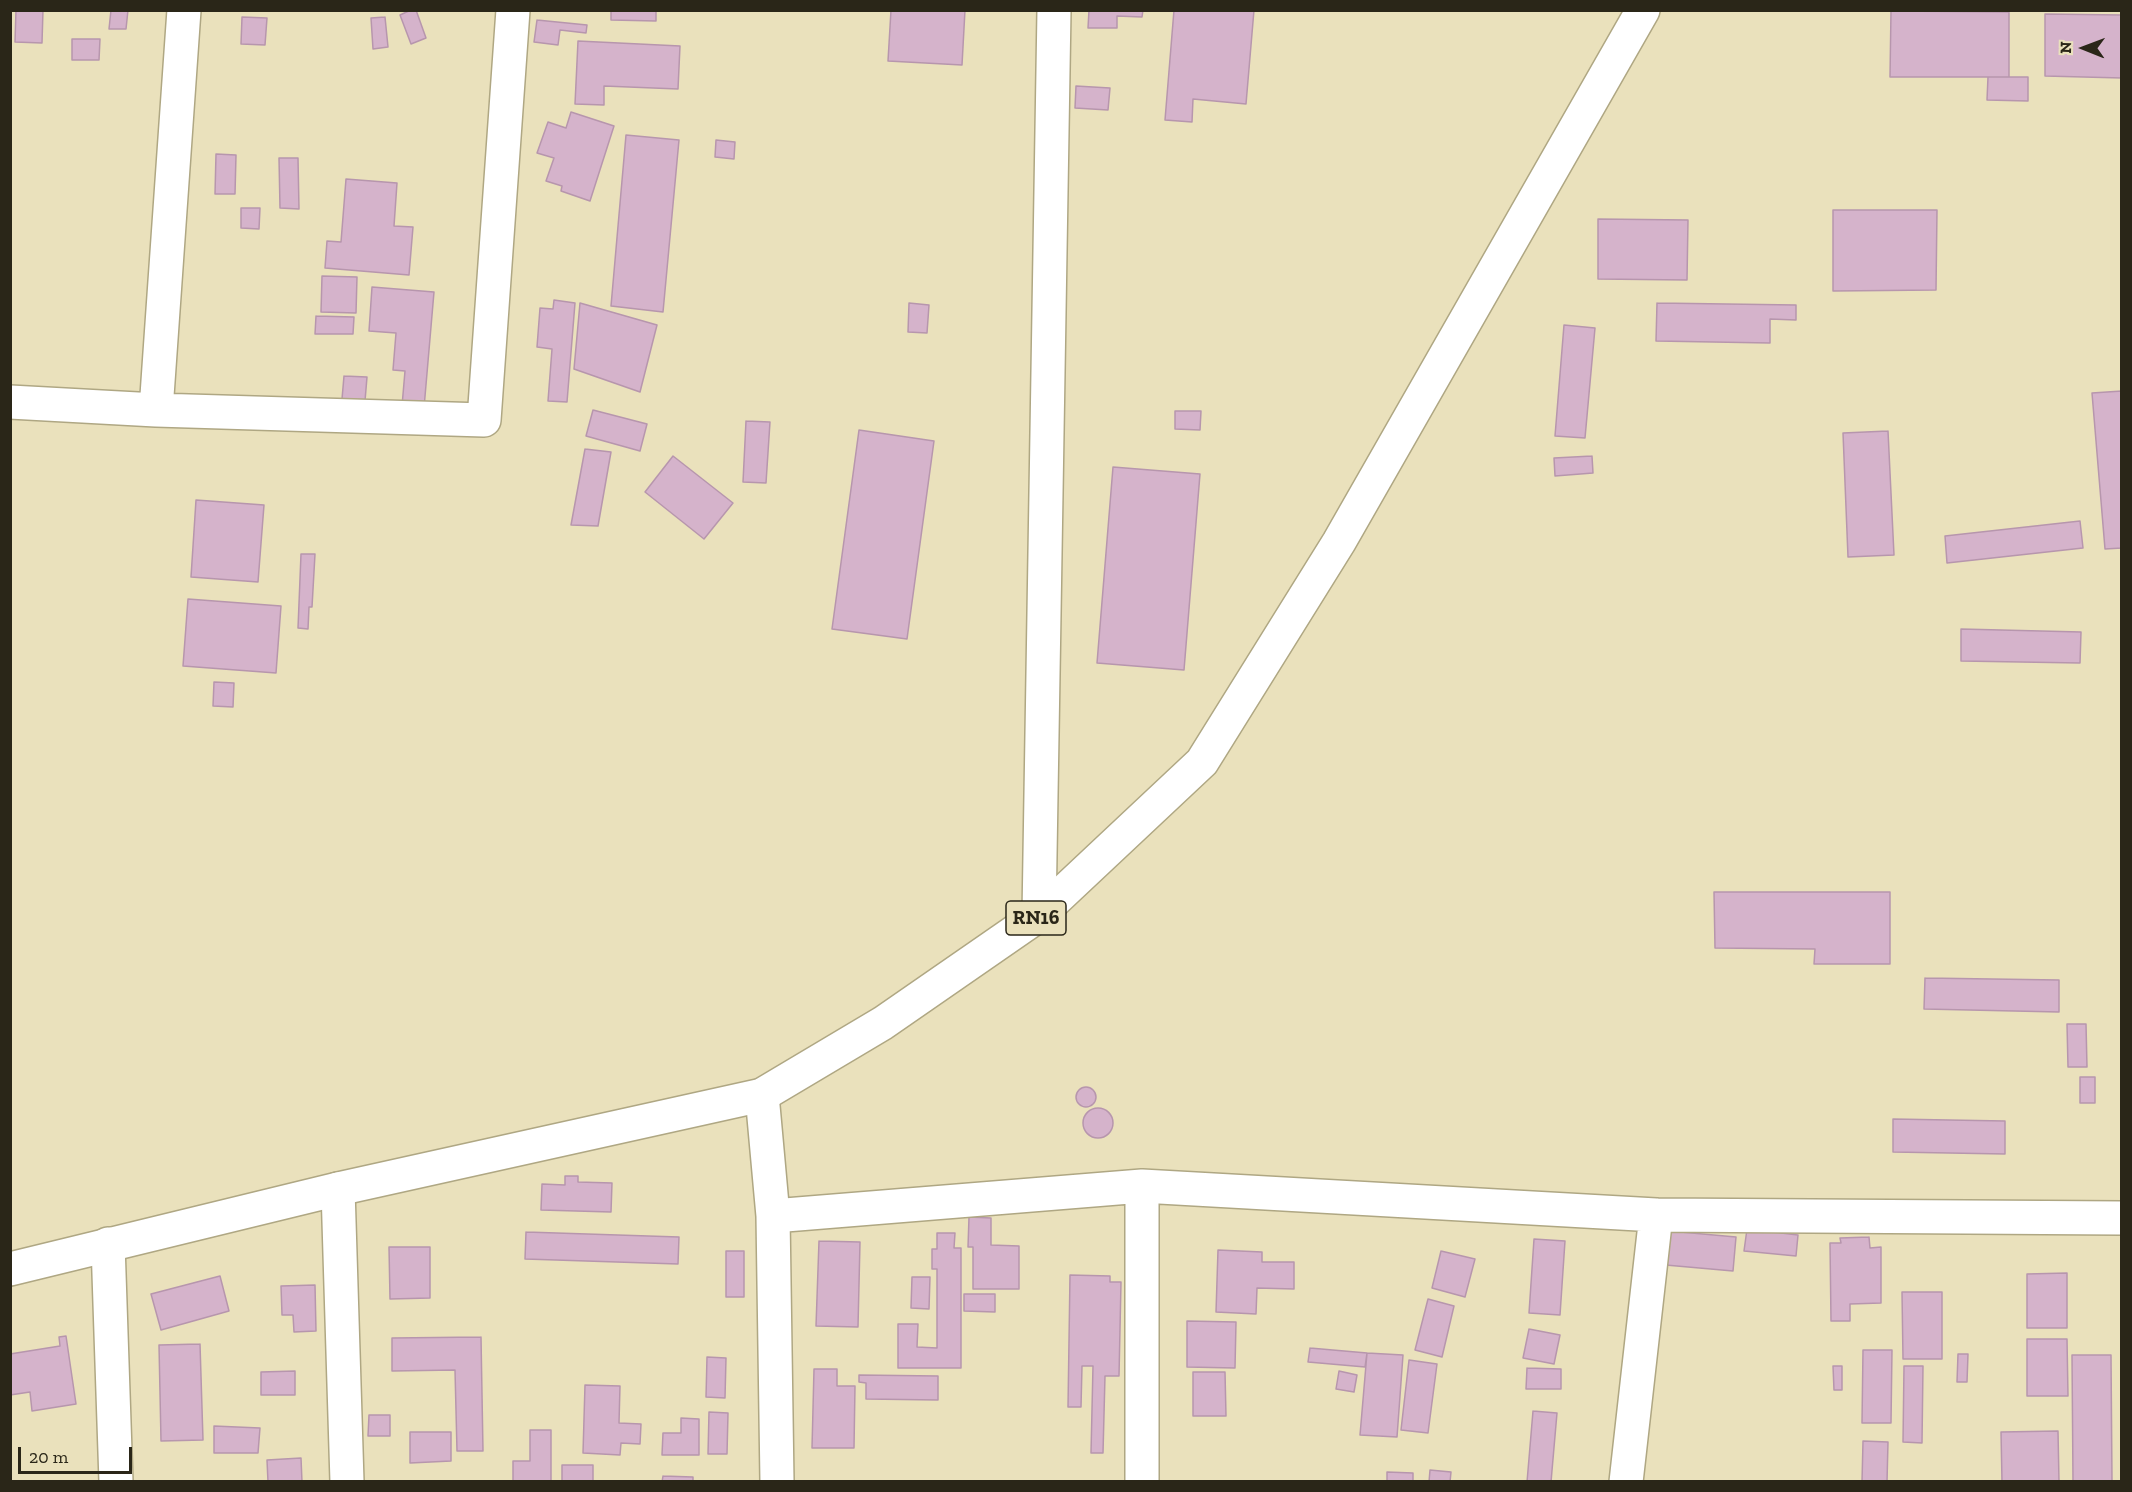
<!DOCTYPE html>
<style>
body{margin:0}
#map{position:relative;width:2132px;height:1492px;overflow:hidden;background:#eae1bc;font-family:"Zilla Slab",serif}
canvas{display:block}
.frame{position:absolute;inset:0;border:12px solid #2a2618;pointer-events:none}
.north{position:absolute;left:2054px;top:18px;width:60px;height:60px;-webkit-text-stroke:4px #eae1bc;paint-order:stroke;rotate:271deg;font-size:16px;font-weight:700;line-height:24px;text-align:center;color:#2a2618}
.north::after{content:'';display:block;margin:auto;width:21px;height:27px;background:#2a2618;clip-path:polygon(50% 0,100% 100%,50% 72%,0 100%)}
.scale{position:absolute;left:18px;top:1447px;width:114px;height:27px;box-sizing:border-box;border:3px solid #2a2618;border-top:0;padding-left:8px;font-size:18px;line-height:21px;white-space:nowrap;color:#2a2618;-webkit-text-stroke:4px #eae1bc;paint-order:stroke}
</style>
<div id="map">
<canvas width="2132" height="1492"></canvas>
<div class="frame"></div>
<div class="north">N</div>
<div class="scale">20 m</div>
</div>
<script>
const c = document.querySelector('canvas').getContext('2d');
c.lineJoin = 'round';
function paint(path, color) { c.fillStyle = color; c.fill(path, 'evenodd'); }
const toPath = rows => new Path2D(rows.map(r => 'M' + r).join(''));
function strokePath(path, color, width, dash) { c.strokeStyle = color; c.lineWidth = width; c.lineCap = dash ? 'butt' : 'round'; c.setLineDash(dash || []); c.stroke(path); }
function label(font, color, halo, rows, align = 'center') {
  c.font = font + ' "Zilla Slab",serif'; c.lineWidth = 4.5; c.setLineDash([]); c.textBaseline = 'middle'; c.strokeStyle = halo; c.fillStyle = color; for (const [text, x, y, turn = 0] of rows) {
    c.save(); c.translate(x, y); c.rotate((+turn || 0) * Math.PI / 180); c.textAlign = isNaN(turn) ? turn : align; if (halo) c.strokeText(text, 0, 0); c.fillText(text, 0, 0); c.restore();
  }
}
const building = toPath([
 [16,10,43,10,42,43,15,42,16,10],
 [111,10,128,10,126,29,109,29,111,10],
 [411,10,416,10,426,38,411,44,400,15,411,10],
 [611,10,656,10,656,21,611,20,611,10],
 [891,10,965,10,962,65,888,61,891,10],
 [1089,10,1143,10,1142,17,1117,16,1117,28,1088,28,1089,10],
 [1174,10,1254,10,1246,104,1193,99,1192,122,1165,120,1174,10],
 [1891,11,2009,12,2009,77,1890,77,1891,11],
 [2045,14,2122,15,2122,78,2045,76,2045,14],
 [242,17,267,18,265,45,241,44,242,17],
 [385,17,388,47,373,49,371,18,385,17],
 [537,20,587,25,586,33,560,30,558,45,534,42,537,20],
 [72,39,100,39,99,60,72,60,72,39],
 [578,41,680,46,678,89,604,86,604,105,575,104,578,41],
 [1988,77,2028,77,2028,101,1987,100,1988,77],
 [1076,86,1110,88,1108,110,1075,108,1076,86],
 [571,112,614,126,590,201,561,191,562,186,546,181,554,158,537,153,548,122,566,128,571,112],
 [626,135,679,140,663,312,611,306,626,135],
 [716,140,735,142,734,159,715,157,716,140],
 [216,154,236,155,235,194,215,194,216,154],
 [279,158,298,158,299,209,280,208,279,158],
 [346,179,397,183,394,226,413,227,409,275,325,268,327,241,341,242,346,179],
 [241,208,260,208,259,229,241,228,241,208],
 [1833,210,1937,210,1936,290,1833,291,1833,210],
 [1598,219,1688,220,1687,280,1598,279,1598,219],
 [322,276,357,277,356,313,321,312,322,276],
 [372,287,434,292,424,408,402,406,405,371,393,370,396,333,369,331,372,287],
 [554,300,575,303,567,402,548,401,552,349,537,347,540,308,553,309,554,300],
 [580,303,657,325,640,392,574,369,580,303],
 [909,303,929,305,927,333,908,332,909,303],
 [1657,303,1796,305,1796,320,1770,319,1770,343,1656,341,1657,303],
 [316,316,354,317,353,334,315,334,316,316],
 [1564,325,1595,328,1585,438,1555,436,1564,325],
 [344,376,367,377,365,401,342,399,344,376],
 [2122,391,2122,548,2105,549,2092,393,2122,391],
 [593,410,647,424,640,451,586,436,593,410],
 [1175,411,1201,411,1200,430,1175,429,1175,411],
 [746,421,770,422,766,483,743,482,746,421],
 [859,430,934,441,907,639,832,629,859,430],
 [1888,431,1894,555,1848,557,1843,433,1888,431],
 [585,449,611,452,598,526,571,525,585,449],
 [673,456,733,503,704,539,645,492,673,456],
 [1592,456,1593,473,1555,476,1554,458,1592,456],
 [1113,467,1200,474,1184,670,1097,663,1113,467],
 [196,500,264,505,258,582,191,577,196,500],
 [2080,521,2083,548,1947,563,1945,536,2080,521],
 [301,554,315,554,312,607,309,607,308,629,298,628,301,554],
 [188,599,281,606,276,673,183,666,188,599],
 [1961,629,2081,632,2080,663,1961,661,1961,629],
 [214,682,234,683,233,707,213,706,214,682],
 [1714,892,1890,892,1890,964,1814,964,1815,949,1715,948,1714,892],
 [1925,978,2059,980,2059,1012,1924,1009,1925,978],
 [2067,1024,2086,1024,2087,1067,2068,1067,2067,1024],
 [2080,1077,2095,1077,2095,1103,2080,1103,2080,1077],
 '1076 1097a10 10 0 1 1 20 0a10 10 0 1 1-20 0Z',
 '1083 1123a15 15 0 1 1 30 0a15 15 0 1 1-30 0Z',
 [1893,1119,2005,1121,2005,1154,1893,1152,1893,1119],
 [565,1176,578,1176,578,1182,612,1183,611,1212,541,1210,542,1184,565,1185,565,1176],
 [969,1217,991,1218,991,1245,1019,1246,1019,1289,973,1289,973,1247,968,1247,969,1217],
 [1647,1229,1736,1237,1733,1271,1643,1263,1647,1229],
 [1747,1229,1798,1235,1796,1256,1744,1251,1747,1229],
 [526,1232,679,1237,678,1264,525,1259,526,1232],
 [937,1233,955,1233,954,1248,961,1248,961,1368,898,1368,898,1324,918,1324,917,1347,937,1348,937,1269,932,1269,932,1249,937,1249,937,1233],
 [1869,1237,1870,1248,1881,1247,1881,1303,1850,1304,1850,1321,1831,1321,1830,1243,1841,1243,1840,1238,1869,1237],
 [1534,1239,1565,1241,1560,1315,1529,1313,1534,1239],
 [819,1241,860,1242,858,1327,816,1326,819,1241],
 [389,1247,430,1247,430,1298,390,1299,389,1247],
 [1218,1250,1262,1252,1262,1262,1294,1262,1294,1289,1257,1288,1256,1314,1216,1312,1218,1250],
 [726,1251,744,1251,744,1297,726,1297,726,1251],
 [1441,1251,1475,1259,1465,1297,1432,1288,1441,1251],
 [2067,1273,2067,1328,2027,1328,2027,1274,2067,1273],
 [1070,1275,1110,1276,1110,1282,1121,1282,1119,1376,1105,1376,1103,1453,1091,1453,1093,1366,1082,1366,1081,1407,1068,1407,1070,1275],
 [220,1276,229,1311,161,1330,151,1294,220,1276],
 [912,1277,930,1277,929,1309,911,1308,912,1277],
 [315,1285,316,1331,294,1332,293,1315,282,1315,281,1286,315,1285],
 [1902,1292,1942,1292,1942,1359,1903,1359,1902,1292],
 [964,1294,995,1294,995,1312,964,1311,964,1294],
 [1428,1299,1454,1306,1442,1357,1415,1350,1428,1299],
 [1187,1321,1236,1322,1235,1368,1187,1367,1187,1321],
 [1529,1329,1560,1335,1554,1364,1523,1358,1529,1329],
 [66,1336,76,1404,32,1411,30,1392,10,1395,10,1354,60,1346,59,1337,66,1336],
 [481,1337,483,1451,457,1451,455,1370,392,1371,392,1338,481,1337],
 [2027,1339,2067,1339,2068,1396,2027,1396,2027,1339],
 [200,1344,203,1440,161,1441,159,1345,200,1344],
 [1310,1348,1367,1353,1365,1367,1308,1362,1310,1348],
 [1863,1350,1892,1350,1891,1423,1862,1423,1863,1350],
 [1367,1353,1403,1355,1397,1437,1360,1435,1367,1353],
 [1958,1354,1968,1354,1967,1382,1957,1382,1958,1354],
 [2072,1355,2111,1355,2112,1482,2073,1482,2072,1355],
 [707,1357,726,1358,725,1398,706,1397,707,1357],
 [1409,1360,1437,1364,1428,1433,1401,1430,1409,1360],
 [1833,1366,1842,1366,1842,1390,1834,1390,1833,1366],
 [1904,1366,1923,1366,1922,1443,1903,1442,1904,1366],
 [1527,1368,1561,1369,1561,1389,1526,1389,1527,1368],
 [814,1369,837,1369,837,1386,855,1386,854,1448,812,1448,814,1369],
 [295,1371,295,1395,261,1395,261,1372,295,1371],
 [1339,1371,1357,1375,1354,1392,1336,1389,1339,1371],
 [1193,1372,1225,1372,1226,1416,1193,1416,1193,1372],
 [859,1375,938,1376,938,1400,866,1399,866,1383,859,1382,859,1375],
 [585,1385,620,1386,619,1423,641,1424,640,1444,621,1443,620,1455,583,1453,585,1385],
 [1533,1411,1557,1413,1551,1482,1527,1482,1533,1411],
 [709,1412,728,1413,727,1454,708,1454,709,1412],
 [369,1415,390,1415,390,1436,368,1436,369,1415],
 [681,1418,699,1419,699,1455,662,1455,663,1433,681,1433,681,1418],
 [214,1426,260,1428,258,1453,214,1453,214,1426],
 [530,1430,551,1430,551,1482,513,1482,513,1461,530,1461,530,1430],
 [2058,1431,2059,1482,2002,1482,2001,1432,2058,1431],
 [410,1432,451,1432,451,1461,410,1463,410,1432],
 [1863,1441,1888,1442,1887,1482,1862,1482,1863,1441],
 [301,1458,302,1482,268,1482,267,1460,301,1458],
 [562,1465,593,1465,593,1482,562,1482,562,1465],
 [1430,1470,1451,1472,1450,1482,1429,1482,1430,1470],
 [1387,1472,1413,1473,1413,1482,1387,1482,1387,1472],
 [663,1476,693,1477,693,1482,662,1482,663,1476]
]);
const minor = toPath([
 [10,402,156,410,484,420,513,10],
 [156,410,184,10],
 [1039,915,1054,10],
 [762,1095,773,1216,777,1482],
 [338,1189,347,1482],
 [773,1216,1142,1186,1656,1215,2122,1218],
 [108,1244,116,1482],
 [1142,1482,1142,1186],
 [1626,1482,1656,1215]
]);
const primary = toPath([
 [10,1269,338,1189,762,1095,883,1023,1039,915,1202,762,1339,542,1643,10]
]);
const shields = [
 [1036,918,60]
];
const shieldNames = [
 ["RN16",1036,918]
];
paint(building, '#d5b3cb');
strokePath(building, '#b796ad', 1.5);
strokePath(minor, '#afa783', 36);
strokePath(primary, '#afa783', 36);
strokePath(minor, '#fff', 33);
strokePath(primary, '#fff', 33);
for (const [x, y, w] of shields) { const box = new Path2D(); box.roundRect(x - w / 2, y - 17, w, 34, 4.5); c.fillStyle = '#eae1bc'; c.fill(box); strokePath(box, '#2a2618', 1.5); }
label('bold 20px', '#2a2618', null, shieldNames);
</script>
